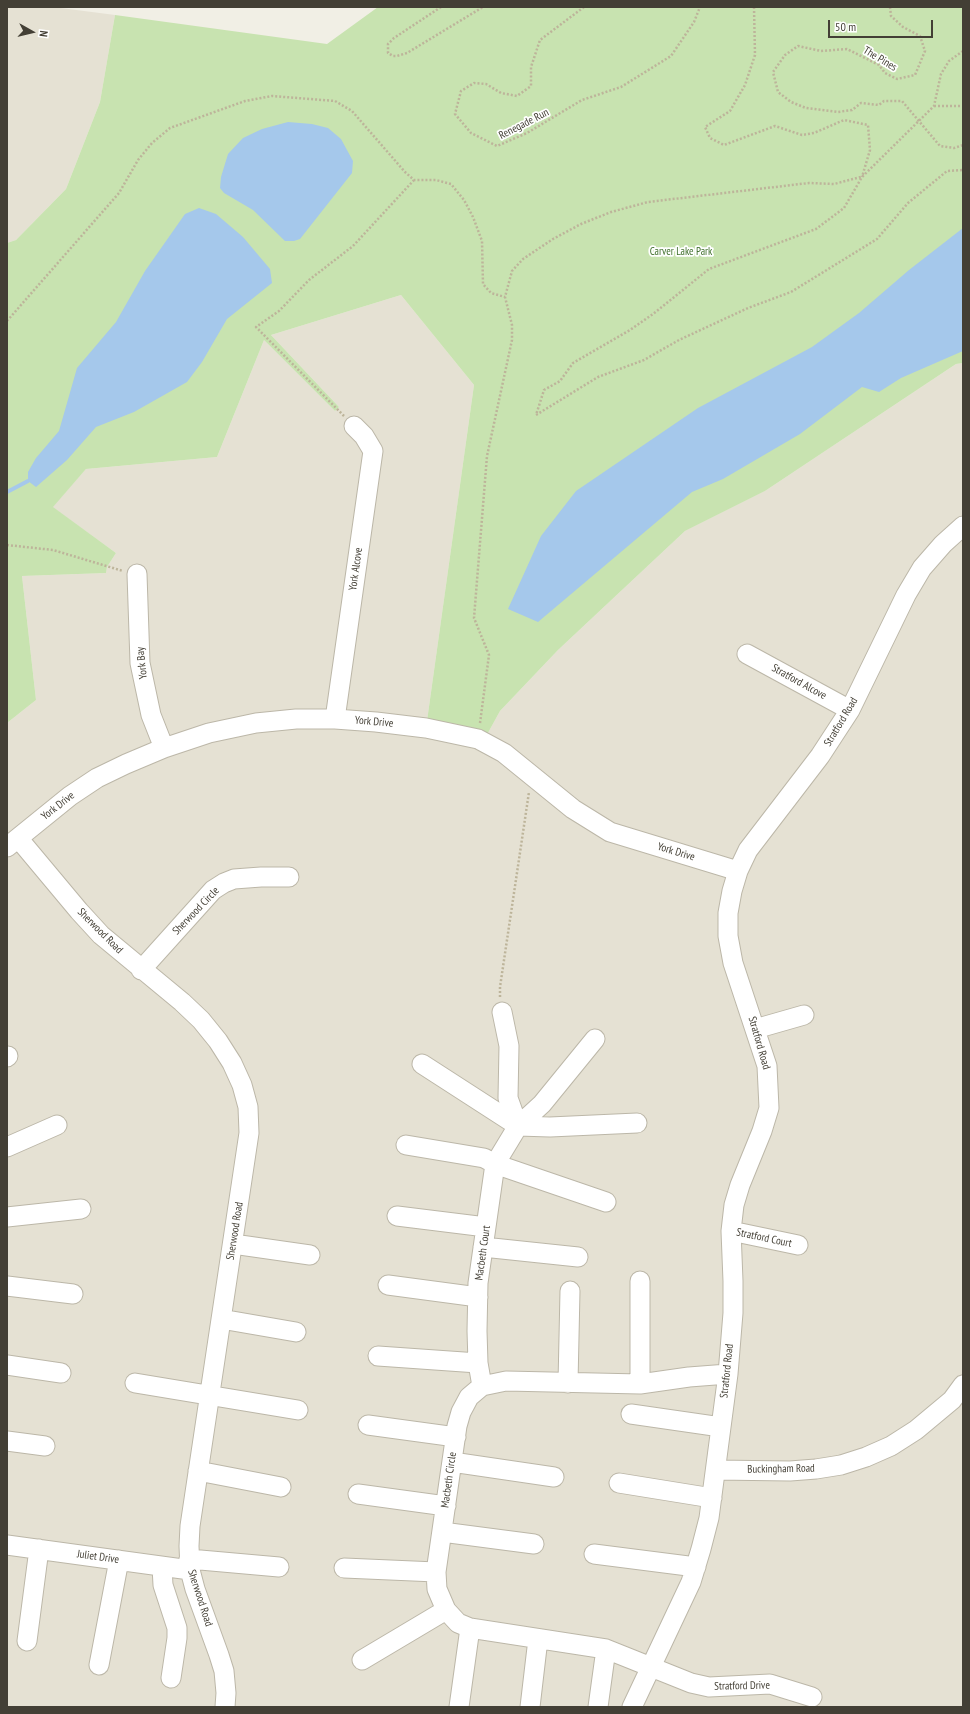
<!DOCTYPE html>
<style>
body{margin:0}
#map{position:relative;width:970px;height:1714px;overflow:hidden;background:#f1efe5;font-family:"PT Sans Narrow",sans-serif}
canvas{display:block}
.frame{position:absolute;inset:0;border:8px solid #433f35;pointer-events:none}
.north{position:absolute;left:12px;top:12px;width:40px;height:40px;-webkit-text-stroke:3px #fff;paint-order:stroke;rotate:98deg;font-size:11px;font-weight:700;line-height:16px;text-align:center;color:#433f35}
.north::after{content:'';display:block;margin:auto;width:14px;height:18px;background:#433f35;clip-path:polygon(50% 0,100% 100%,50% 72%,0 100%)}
.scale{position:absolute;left:828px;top:20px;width:105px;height:18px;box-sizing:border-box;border:2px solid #433f35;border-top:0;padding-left:5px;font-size:12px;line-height:14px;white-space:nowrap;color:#433f35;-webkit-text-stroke:3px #fff;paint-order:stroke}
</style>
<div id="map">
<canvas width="970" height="1714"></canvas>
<div class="frame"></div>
<div class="north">N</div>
<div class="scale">50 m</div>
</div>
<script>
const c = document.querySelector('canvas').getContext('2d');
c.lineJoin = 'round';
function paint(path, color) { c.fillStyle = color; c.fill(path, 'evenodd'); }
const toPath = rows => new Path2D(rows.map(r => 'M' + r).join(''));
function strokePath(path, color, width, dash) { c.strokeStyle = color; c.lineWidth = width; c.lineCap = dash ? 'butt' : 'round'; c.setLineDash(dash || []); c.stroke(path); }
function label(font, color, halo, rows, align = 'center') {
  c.font = font + ' "PT Sans Narrow",sans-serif'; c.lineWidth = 3.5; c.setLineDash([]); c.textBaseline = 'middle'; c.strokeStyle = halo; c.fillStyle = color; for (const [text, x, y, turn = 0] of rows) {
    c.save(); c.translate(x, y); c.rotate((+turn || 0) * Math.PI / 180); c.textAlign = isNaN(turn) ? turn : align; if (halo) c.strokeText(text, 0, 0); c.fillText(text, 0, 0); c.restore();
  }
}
const residential = toPath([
 [7,7,53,7,115,15,100,102,66,189,16,240,7,243],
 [401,295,474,385,426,728,483,742,500,711,558,650,685,531,765,491,956,364,963,363,963,1707,7,1707,7,723,36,700,22,576,106,573,107,567,116,553,52,507,86,469,217,457,264,340,335,411,339,407,271,335]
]);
const green = toPath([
 [378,7,963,7,963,363,956,364,765,491,685,531,558,650,500,711,483,742,426,728,474,385,401,295,271,335,339,407,335,411,264,340,217,457,86,469,53,507,116,553,107,567,106,573,22,576,36,700,7,723,7,243,16,240,66,189,100,102,115,15,327,44]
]);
const water = toPath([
 [288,122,312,124,328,128,341,139,353,161,352,173,300,239,294,241,285,241,253,210,224,193,220,188,221,177,228,154,243,138,262,129],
 [199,208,216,214,243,237,270,269,272,283,227,319,202,362,187,382,134,412,96,427,67,460,36,487,28,481,28,472,36,458,59,431,77,368,116,322,145,271,185,214],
 [963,228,963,351,901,378,879,392,862,387,800,434,723,479,692,492,538,622,508,609,541,536,576,491,698,408,812,347,859,313,909,270]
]);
const stream = toPath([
 [7,492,28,481]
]);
const path = toPath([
 [441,7,394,38,388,44,388,53,393,56,397,56,407,53,483,7],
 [584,7,540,40,531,67,531,86,517,96,501,93,486,84,474,83,461,91,455,114,471,133,497,146,527,133,582,100,621,87,671,56,694,22,700,7],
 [754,7,755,55,745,85,730,111,705,127,710,138,724,145,775,126,802,135,814,133,844,120,868,125,870,150,862,177],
 [890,7,891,16,903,27,920,36,925,51,915,75,897,79,885,73,879,65,847,49,821,51,798,46,785,55,773,72,778,92,791,102,806,108,838,112,852,110,861,103,879,105,884,101,902,101,940,146,954,148,963,145],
 [963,51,949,61,941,74,934,106,862,177,844,208,816,229,709,269,653,314,630,330,573,363,560,381,544,390,536,415,598,377,644,360,679,340,748,308,791,292,877,239,908,203,947,171,963,170],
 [934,106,963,106],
 [7,321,119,193,138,160,152,143,170,128,245,101,272,96,335,101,352,111,405,172,414,180,436,180,451,184,464,200,473,217,482,241,483,284,491,293,505,297],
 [344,416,256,327,279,311,309,280,353,246,414,180],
 [7,545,53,550,123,571],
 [480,723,489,655,474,618,487,456,512,340,512,325,505,297,512,271,523,259,553,239,581,224,611,212,648,202,809,183,834,184,861,177],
 [500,997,500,987,529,792]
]);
const minor = toPath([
 [137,574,140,663,151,715,164,748],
 [747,654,850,710],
 [335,719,373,451,364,436,354,426],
 [18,838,79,911,101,935,182,1002,201,1020,218,1041,232,1063,242,1085,248,1107,249,1133,190,1526,189,1546,190,1570,195,1589,219,1655,224,1671,226,1693,225,1707],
 [7,847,70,796,97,778,126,764,164,748,209,733,256,723,296,719,335,719,376,722,426,728,478,739,504,753,573,809,610,832,738,871],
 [141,970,213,890,224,883,234,879,261,877,289,877],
 [502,1012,509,1046,508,1098,518,1126,542,1104,595,1039],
 [755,1029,804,1015],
 [7,1057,8,1056],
 [422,1064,518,1126,550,1127,637,1123],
 [406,1145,484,1158,495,1164,606,1202],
 [7,1147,57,1125],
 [397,1216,486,1227],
 [7,1217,81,1209],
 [731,1231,798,1245],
 [233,1244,310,1255],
 [483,1247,578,1257],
 [388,1285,478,1297],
 [7,1286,73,1294],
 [221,1319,296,1332],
 [378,1356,478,1363],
 [7,1365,61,1373],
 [728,1374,689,1377,640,1384,506,1381,482,1386,469,1397,461,1412,457,1426,436,1572,437,1589,446,1610,458,1623,470,1628,606,1649,691,1683,709,1687,770,1684,812,1697],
 [135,1383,298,1410],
 [568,1383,570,1291],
 [640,1384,640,1281],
 [482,1386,478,1363,477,1331,478,1283,495,1164,518,1126],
 [631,1414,721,1427],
 [368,1425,456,1437],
 [7,1441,45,1446],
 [452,1462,554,1477],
 [716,1470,790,1471,816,1469,841,1465,866,1457,891,1446,916,1430,952,1400,963,1385],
 [198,1471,281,1487],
 [619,1483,712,1498],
 [358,1494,446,1506],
 [442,1532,534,1544],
 [7,1545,190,1570],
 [594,1554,696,1567],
 [189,1559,279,1567],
 [162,1567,163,1585,177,1628,177,1638,171,1678],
 [344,1568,436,1572],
 [27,1641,39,1549],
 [362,1660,446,1610],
 [99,1665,119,1560],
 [459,1707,470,1628],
 [530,1707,538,1639],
 [598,1707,606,1649],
 [632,1707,691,1582,701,1549,709,1518,728,1374,733,1313,733,1281,731,1231,734,1205,740,1185,762,1131,769,1108,767,1066,733,963,728,936,728,913,732,891,738,871,748,850,820,756,850,710,906,595,922,568,943,544,963,526]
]);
const streetNames = [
 ["The Pines",880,59,31],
 ["Renegade Run",524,124,-27],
 ["York Alcove",356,569,-82],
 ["York Bay",142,663,-96],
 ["Stratford Alcove",799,682,29],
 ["York Drive",374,722,5],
 ["Stratford Road",841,722,-59],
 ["York Drive",58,806,-38],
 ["York Drive",676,852,17],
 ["Sherwood Circle",196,911,-46],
 ["Sherwood Road",100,931,45],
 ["Stratford Road",759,1043,74],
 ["Sherwood Road",235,1231,-81],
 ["Stratford Court",764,1238,12],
 ["Macbeth Court",483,1253,-82],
 ["Stratford Road",727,1371,-84],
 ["Buckingham Road",781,1469,-1],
 ["Macbeth Circle",449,1480,-82],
 ["Juliet Drive",98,1557,8],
 ["Sherwood Road",200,1598,72],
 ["Stratford Drive",742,1686,-1]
];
const parkNames = [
 ["Carver Lake Park",681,252]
];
paint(residential, '#e5e1d3');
paint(green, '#c8e3b0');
paint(water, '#a5c8eb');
strokePath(stream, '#a5c8eb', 4);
strokePath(minor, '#bcb7a8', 21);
strokePath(path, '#bdb49a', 2.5, [2, 2]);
strokePath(minor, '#fff', 19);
label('11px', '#433f35', '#fff', streetNames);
label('11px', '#40702d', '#fff', parkNames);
</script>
